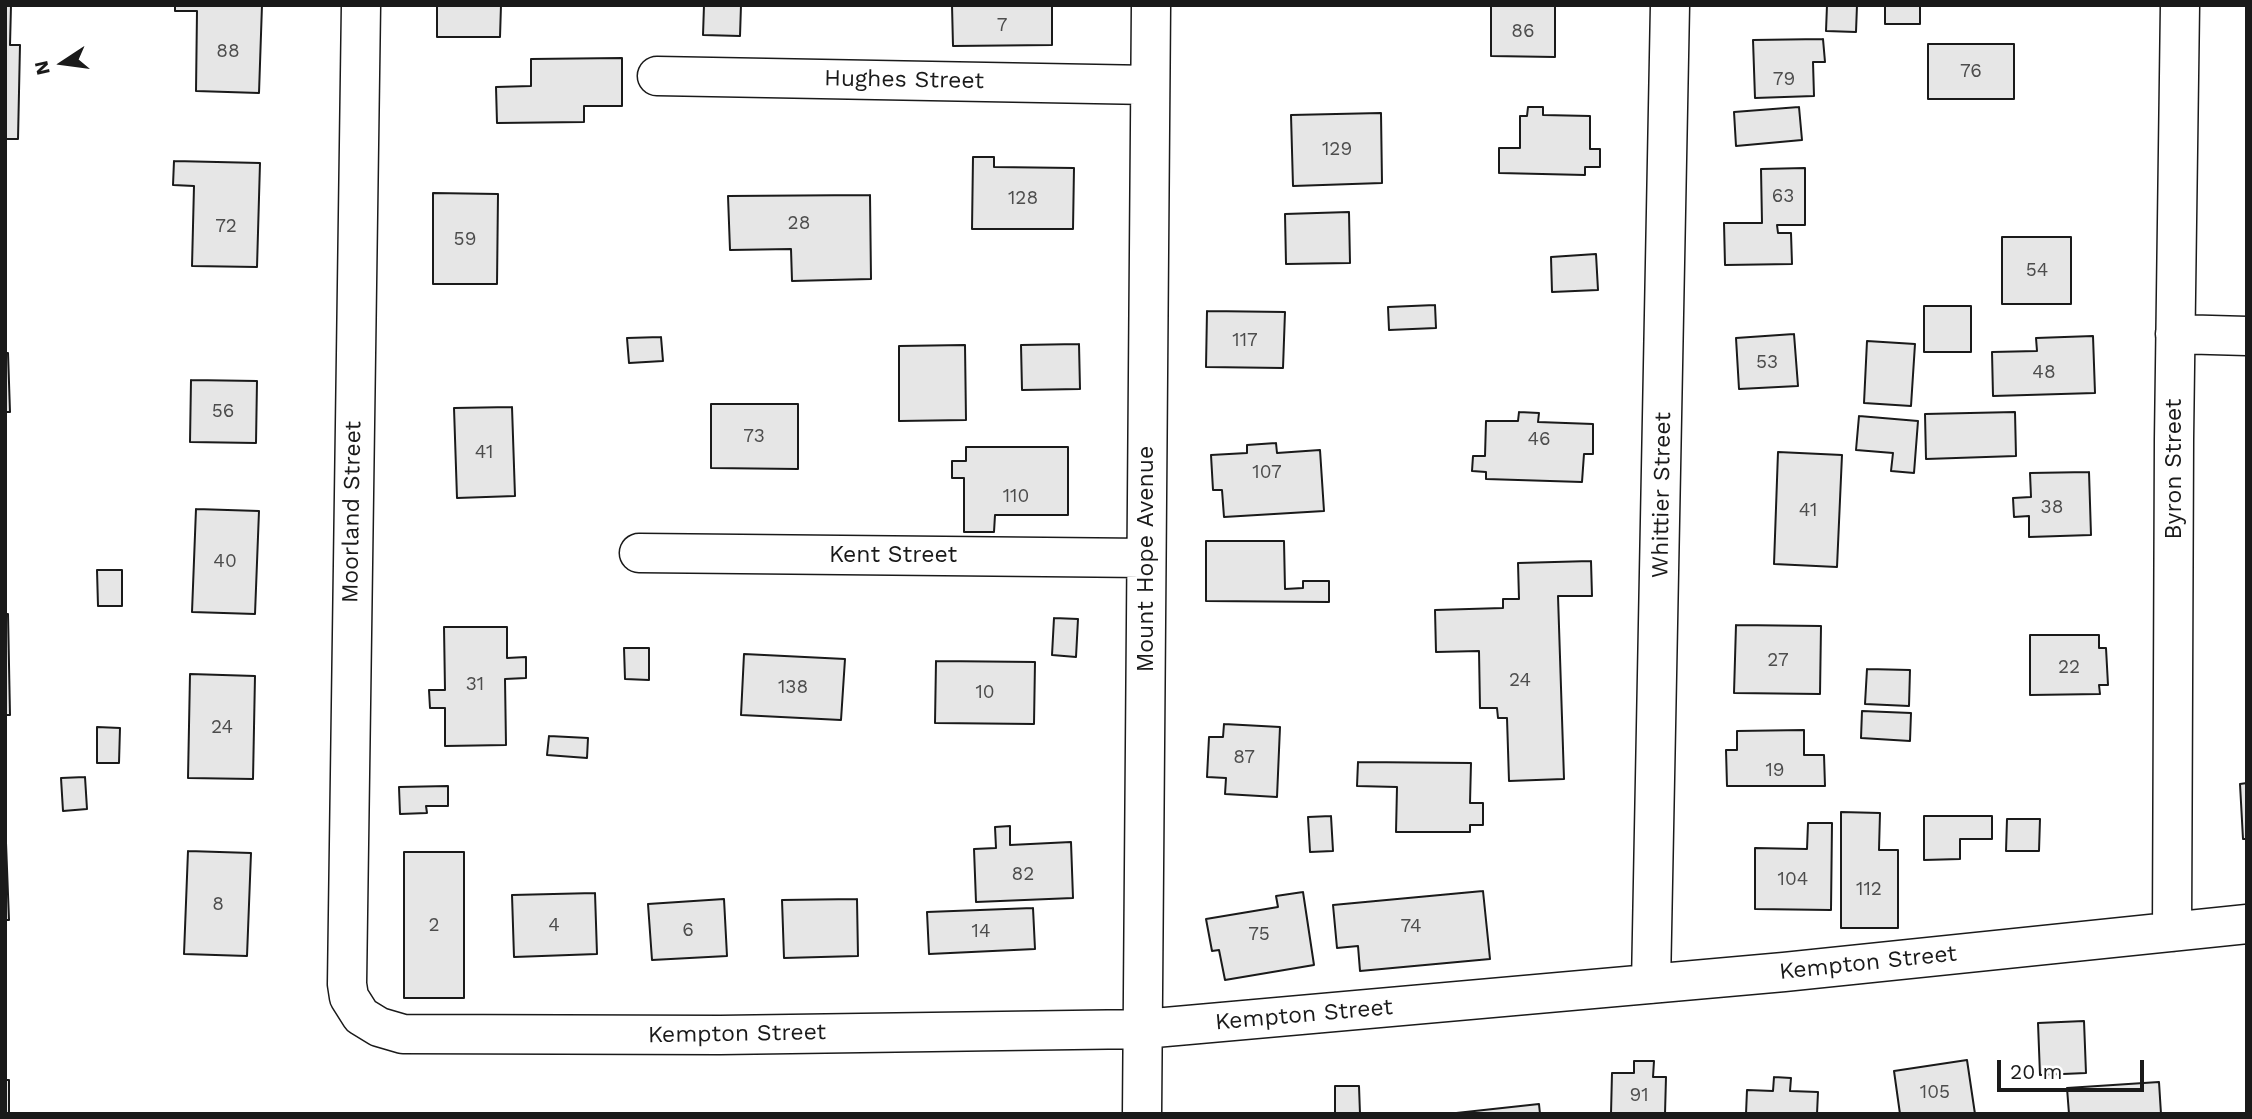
<!DOCTYPE html>
<style>
body{margin:0}
#map{position:relative;width:2252px;height:1119px;overflow:hidden;background:#fff;font-family:"Work Sans",sans-serif}
canvas{display:block}
.frame{position:absolute;inset:0;border:7px solid #1a1a1a;pointer-events:none}
.north{position:absolute;left:28px;top:28px;width:70px;height:70px;-webkit-text-stroke:5px #fff;paint-order:stroke;rotate:257deg;font-size:19px;font-weight:700;line-height:28px;text-align:center;color:#1a1a1a}
.north::after{content:'';display:block;margin:auto;width:24px;height:32px;background:#1a1a1a;clip-path:polygon(50% 0,100% 100%,50% 72%,0 100%)}
.scale{position:absolute;left:1997px;top:1060px;width:147px;height:32px;box-sizing:border-box;border:4px solid #1a1a1a;border-top:0;padding-left:9px;font-size:21px;line-height:24px;white-space:nowrap;color:#1a1a1a;-webkit-text-stroke:5px #fff;paint-order:stroke}
</style>
<div id="map">
<canvas width="2252" height="1119"></canvas>
<div class="frame"></div>
<div class="north">N</div>
<div class="scale">20 m</div>
</div>
<script>
const c = document.querySelector('canvas').getContext('2d');
c.lineJoin = 'round';
function paint(path, color) { c.fillStyle = color; c.fill(path, 'evenodd'); }
const toPath = rows => new Path2D(rows.map(r => 'M' + r).join(''));
function strokePath(path, color, width, dash) { c.strokeStyle = color; c.lineWidth = width; c.lineCap = dash ? 'butt' : 'round'; c.setLineDash(dash || []); c.stroke(path); }
function label(font, color, halo, rows, align = 'center') {
  c.font = font + ' "Work Sans",sans-serif'; c.lineWidth = 5; c.setLineDash([]); c.textBaseline = 'middle'; c.strokeStyle = halo; c.fillStyle = color; for (const [text, x, y, turn = 0] of rows) {
    c.save(); c.translate(x, y); c.rotate((+turn || 0) * Math.PI / 180); c.textAlign = isNaN(turn) ? turn : align; if (halo) c.strokeText(text, 0, 0); c.fillText(text, 0, 0); c.restore();
  }
}
const building = toPath([
 [5,5,11,5,10,45,20,45,18,139,5,139,5,5],
 [175,5,262,5,259,93,196,91,197,11,175,11,175,5],
 [437,5,501,5,500,37,437,37,437,5],
 [704,5,741,5,740,36,703,35,704,5],
 [952,5,1052,5,1052,45,953,46,952,5],
 [1491,5,1555,5,1555,57,1491,56,1491,5],
 [1827,5,1857,5,1856,32,1826,31,1827,5],
 [1885,5,1920,5,1920,24,1885,24,1885,5],
 [1823,39,1825,62,1813,62,1814,96,1755,98,1753,40,1823,39],
 [1928,44,2014,44,2014,99,1928,99,1928,44],
 [622,58,622,106,584,106,584,122,497,123,496,87,531,86,531,59,622,58],
 [1528,107,1543,107,1543,115,1590,116,1590,149,1600,149,1600,167,1585,167,1585,175,1499,173,1499,148,1520,148,1520,116,1527,116,1528,107],
 [1799,107,1802,140,1736,146,1734,112,1799,107],
 [1381,113,1382,183,1293,186,1291,115,1381,113],
 [973,157,994,157,994,167,1074,168,1073,229,972,229,973,157],
 [174,161,260,163,257,267,192,266,194,186,173,185,174,161],
 [1805,168,1805,225,1777,225,1778,233,1791,233,1792,264,1725,265,1724,223,1762,223,1761,169,1805,168],
 [433,193,498,194,497,284,433,284,433,193],
 [870,195,871,279,792,281,791,249,730,250,728,196,870,195],
 [1349,212,1350,263,1286,264,1285,214,1349,212],
 [2002,237,2071,237,2071,304,2002,304,2002,237],
 [1596,254,1598,290,1552,292,1551,257,1596,254],
 [1435,305,1436,328,1389,330,1388,307,1435,305],
 [1924,306,1971,306,1971,352,1924,352,1924,306],
 [1207,311,1285,312,1283,368,1206,367,1207,311],
 [1794,334,1798,386,1739,389,1736,338,1794,334],
 [2093,336,2095,393,1993,396,1992,352,2037,351,2036,338,2093,336],
 [661,337,663,361,629,363,627,338,661,337],
 [1867,341,1915,344,1911,406,1864,403,1867,341],
 [1079,344,1080,389,1022,390,1021,345,1079,344],
 [965,345,966,420,899,421,899,346,965,345],
 [5,353,8,353,10,412,5,412,5,353],
 [191,380,257,381,256,443,190,442,191,380],
 [711,404,798,404,798,469,711,468,711,404],
 [512,407,515,496,457,498,454,408,512,407],
 [1519,412,1539,413,1538,422,1593,424,1593,454,1584,454,1582,482,1486,479,1486,472,1472,471,1473,456,1485,456,1486,421,1518,421,1519,412],
 [2015,412,2016,456,1926,459,1925,414,2015,412],
 [1859,416,1918,421,1914,473,1891,471,1893,453,1856,450,1859,416],
 [1276,443,1277,453,1320,450,1324,511,1224,517,1222,490,1213,490,1211,455,1247,453,1247,445,1276,443],
 [966,447,1068,447,1068,515,995,515,994,532,964,532,964,478,952,478,952,461,966,461,966,447],
 [1778,452,1842,455,1837,567,1774,564,1778,452],
 [2089,472,2091,535,2029,537,2029,516,2014,517,2013,498,2031,497,2030,473,2089,472],
 [196,509,259,511,255,614,192,612,196,509],
 [1206,541,1284,541,1285,589,1303,588,1303,581,1329,581,1329,602,1206,601,1206,541],
 [1591,561,1592,596,1558,596,1564,779,1509,781,1507,718,1498,718,1497,708,1480,708,1479,651,1436,652,1435,610,1503,608,1503,599,1519,599,1518,563,1591,561],
 [97,570,122,570,122,606,98,606,97,570],
 [5,614,8,614,10,715,5,715,5,614],
 [1054,618,1078,619,1076,657,1052,655,1054,618],
 [1736,625,1821,626,1820,694,1734,693,1736,625],
 [444,627,507,627,507,658,526,657,526,678,505,679,506,745,445,746,445,708,430,708,429,690,445,690,444,627],
 [2030,635,2099,635,2099,648,2106,648,2108,685,2099,685,2100,694,2030,695,2030,635],
 [624,648,649,648,649,680,625,679,624,648],
 [744,654,845,659,841,720,741,715,744,654],
 [936,661,1035,662,1034,724,935,723,936,661],
 [1867,669,1910,670,1909,706,1865,704,1867,669],
 [190,674,255,676,253,779,188,778,190,674],
 [1862,711,1911,713,1910,741,1861,738,1862,711],
 [1224,724,1280,727,1277,797,1225,794,1226,778,1207,777,1209,737,1223,737,1224,724],
 [97,727,120,728,119,763,97,763,97,727],
 [1804,730,1804,755,1824,755,1825,786,1727,786,1726,750,1737,750,1737,731,1804,730],
 [549,736,588,738,587,758,547,755,549,736],
 [1358,762,1471,763,1470,803,1483,803,1483,825,1470,825,1470,832,1396,832,1397,787,1357,786,1358,762],
 [85,777,87,809,63,811,61,778,85,777],
 [2247,783,2247,839,2243,839,2240,784,2247,783],
 [448,786,448,806,426,806,427,813,400,814,399,787,448,786],
 [1841,812,1880,813,1879,850,1898,850,1898,928,1841,928,1841,812],
 [1331,816,1333,851,1310,852,1308,817,1331,816],
 [1924,816,1992,816,1992,839,1960,839,1960,859,1924,860,1924,816],
 [5,817,9,920,5,920,5,817],
 [2007,819,2040,819,2039,851,2006,851,2007,819],
 [1808,823,1832,823,1831,910,1755,909,1755,848,1807,849,1808,823],
 [1010,826,1010,845,1071,842,1073,898,976,902,974,849,996,848,995,827,1010,826],
 [188,851,251,853,247,956,184,954,188,851],
 [404,852,464,852,464,998,404,998,404,852],
 [1483,891,1490,959,1360,971,1358,946,1337,948,1333,905,1483,891],
 [1303,892,1314,965,1225,980,1219,950,1212,951,1206,919,1278,907,1276,896,1303,892],
 [595,893,597,954,514,957,512,895,595,893],
 [724,899,727,956,652,960,648,904,724,899],
 [857,899,858,956,784,958,782,900,857,899],
 [1033,908,1035,949,929,954,927,912,1033,908],
 [2084,1021,2086,1073,2040,1075,2038,1023,2084,1021],
 [1967,1060,1975,1114,1900,1114,1894,1071,1967,1060],
 [1634,1061,1654,1061,1653,1077,1666,1077,1665,1114,1611,1114,1612,1073,1634,1073,1634,1061],
 [1774,1077,1791,1078,1790,1091,1818,1092,1817,1114,1746,1114,1747,1090,1773,1091,1774,1077],
 [5,1080,9,1080,9,1114,5,1114,5,1080],
 [2159,1082,2161,1114,2069,1114,2067,1088,2159,1082],
 [1335,1086,1359,1086,1360,1114,1335,1114,1335,1086],
 [1539,1104,1540,1114,1447,1114,1539,1104]
]);
const minor = toPath([
 [361,5,347,984,349,997,361,1016,379,1027,403,1034,720,1035,1143,1029,1784,972,2247,924],
 [657,76,1150,85],
 [2175,334,2247,336],
 [639,553,1146,558],
 [2172,932,2174,439,2180,5],
 [1651,984,1670,5],
 [1142,1114,1151,5]
]);
const numberNames = [
 ["7",1002,25],
 ["86",1523,31],
 ["88",228,51],
 ["76",1971,71],
 ["79",1784,79],
 ["129",1337,149],
 ["63",1783,196],
 ["128",1023,198],
 ["28",799,223],
 ["72",226,226],
 ["59",465,239],
 ["54",2037,270],
 ["117",1245,340],
 ["53",1767,362],
 ["48",2044,372],
 ["56",223,411],
 ["73",754,436],
 ["46",1539,439],
 ["41",484,452],
 ["107",1267,472],
 ["110",1016,496],
 ["38",2052,507],
 ["41",1808,510],
 ["40",225,561],
 ["27",1778,660],
 ["22",2069,667],
 ["24",1520,680],
 ["31",475,684],
 ["138",793,687],
 ["10",985,692],
 ["24",222,727],
 ["87",1244,757],
 ["19",1775,770],
 ["82",1023,874],
 ["104",1793,879],
 ["112",1869,889],
 ["8",218,904],
 ["2",434,925],
 ["4",554,925],
 ["74",1411,926],
 ["6",688,930],
 ["14",981,931],
 ["75",1259,934],
 ["105",1935,1092],
 ["91",1639,1095]
];
const streetNames = [
 ["Hughes Street",904,80,1],
 ["Byron Street",2174,469,-90],
 ["Whittier Street",1662,495,-89],
 ["Moorland Street",352,512,-89],
 ["Kent Street",893,555],
 ["Mount Hope Avenue",1146,559,-90],
 ["Kempton Street",1868,963,-6],
 ["Kempton Street",1304,1015,-5],
 ["Kempton Street",737,1034,-1]
];
paint(building, '#e6e6e6');
strokePath(building, '#1a1a1a', 2);
strokePath(minor, '#1a1a1a', 41);
strokePath(minor, '#fff', 38);
label('19px', '#4d4d4d', null, numberNames);
label('23px', '#1a1a1a', '#fff', streetNames);
</script>
